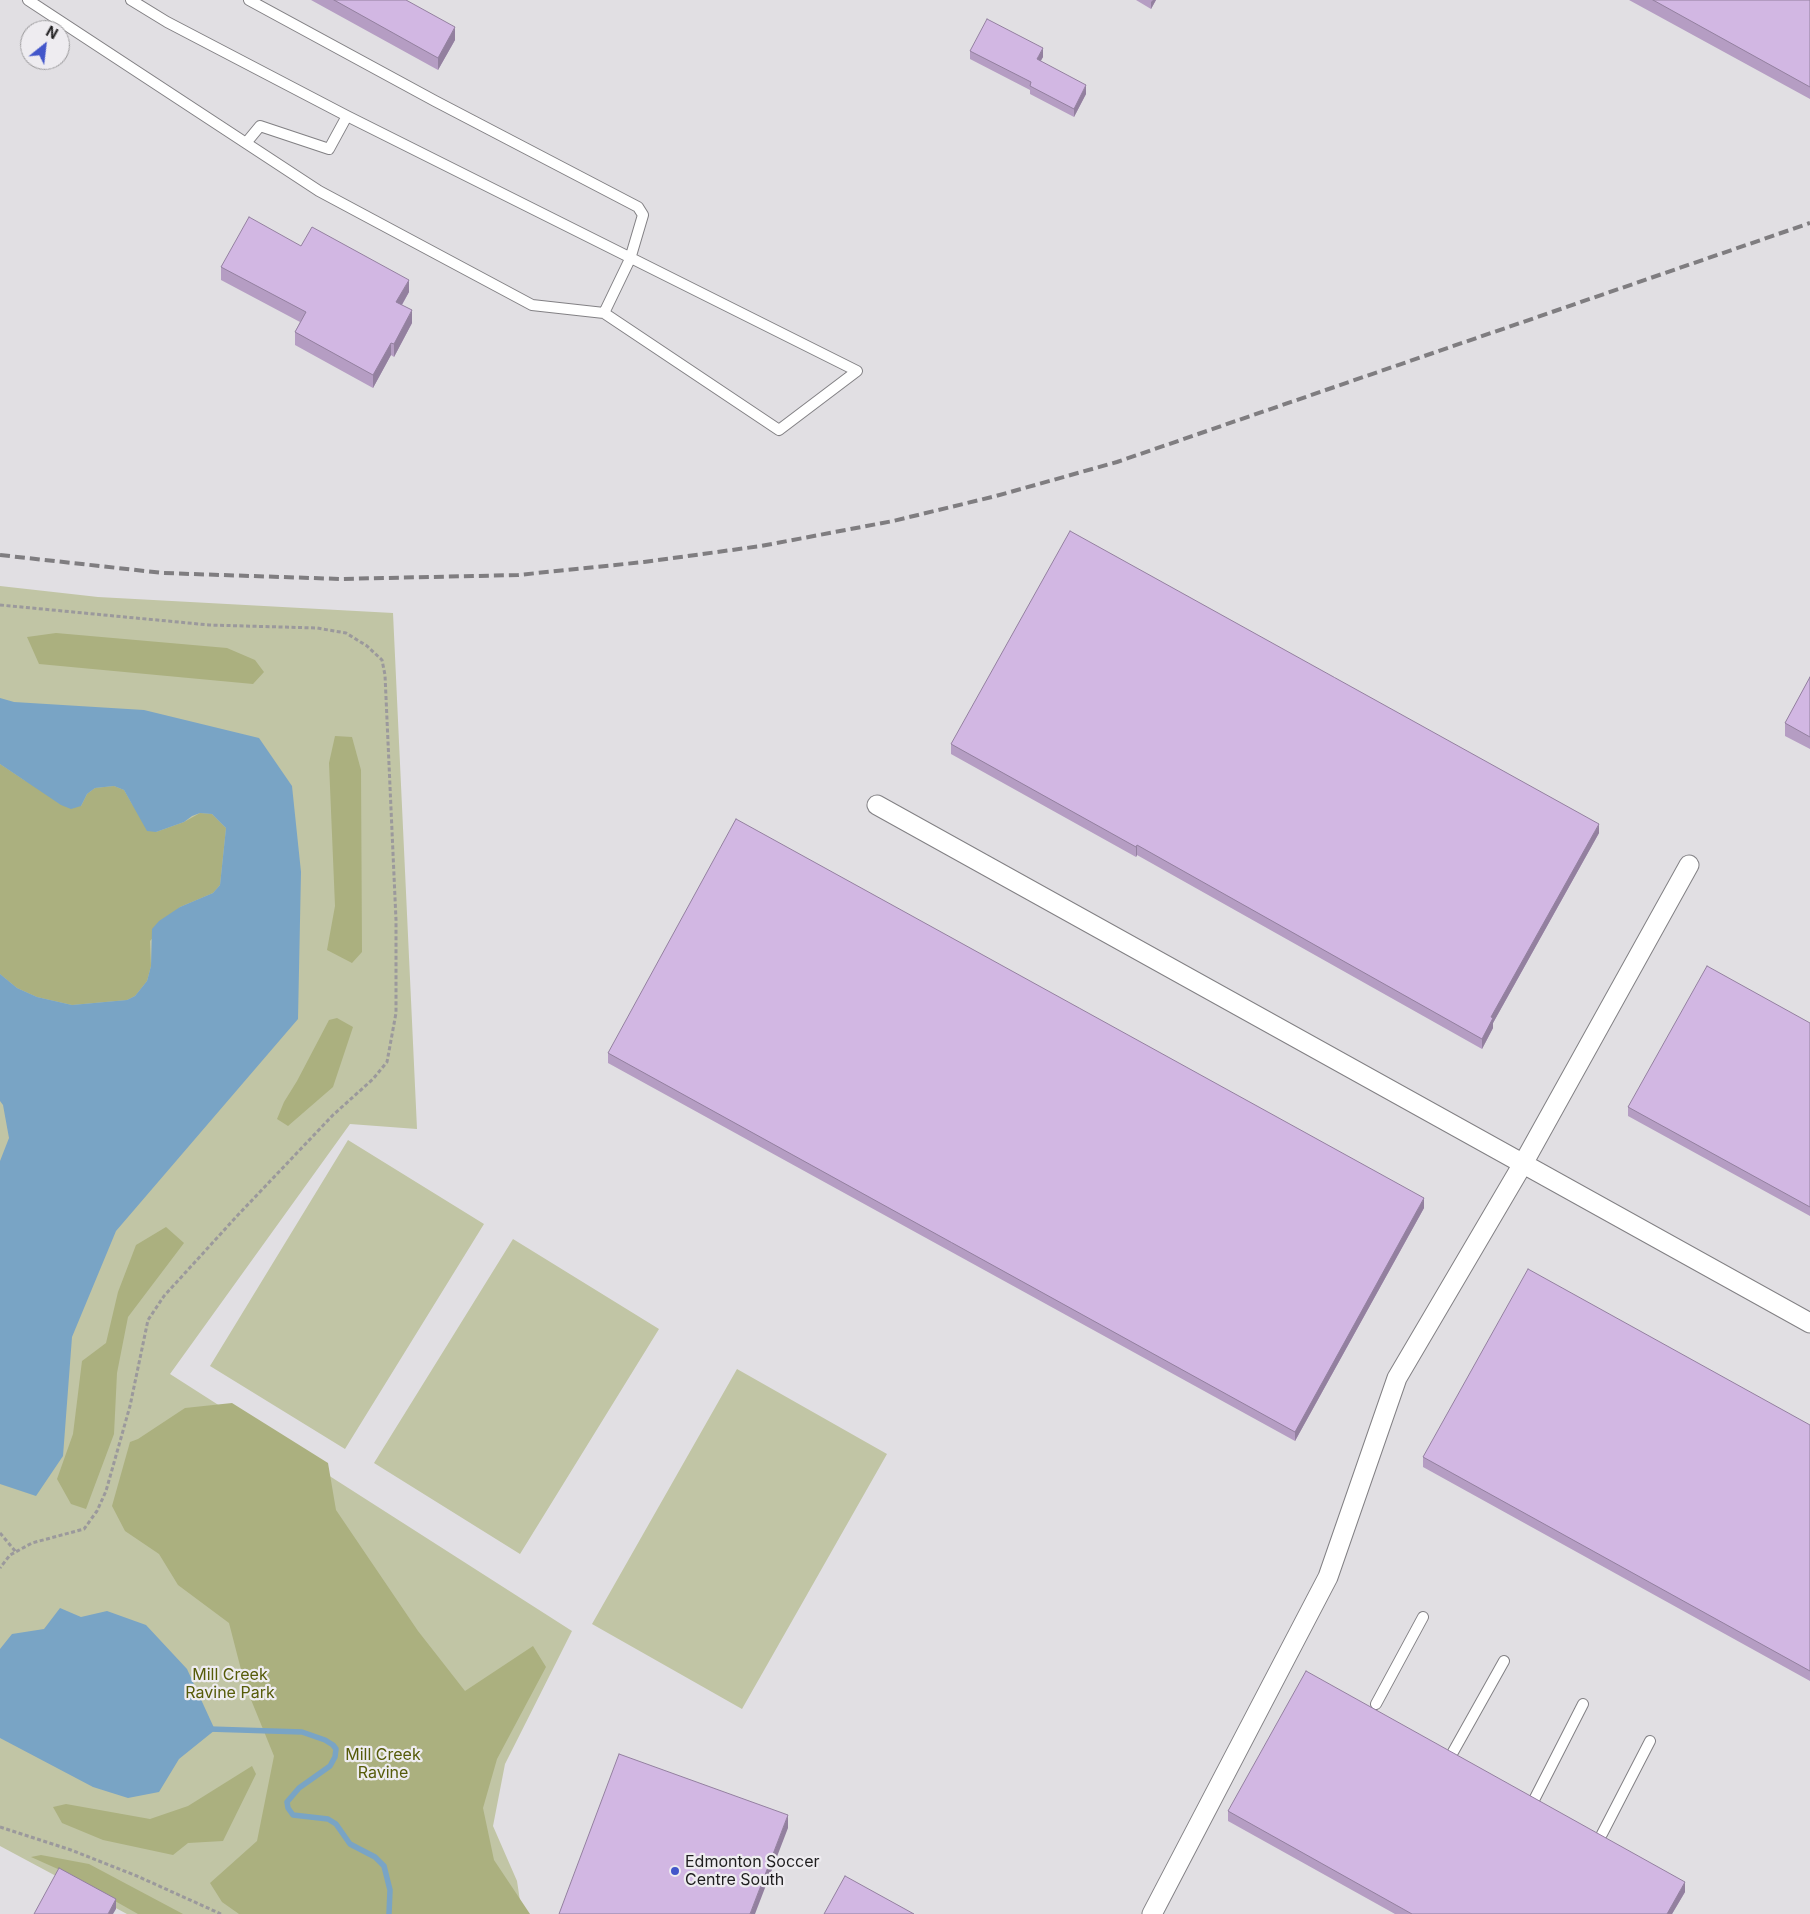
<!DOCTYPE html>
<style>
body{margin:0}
#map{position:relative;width:1810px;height:1914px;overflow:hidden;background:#e1dfe3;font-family:Inter,sans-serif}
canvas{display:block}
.north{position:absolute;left:20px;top:20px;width:50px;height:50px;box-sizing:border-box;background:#eeecf0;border:1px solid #9b9a9c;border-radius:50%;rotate:29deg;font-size:14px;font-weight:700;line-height:20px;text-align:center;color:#1f1e1f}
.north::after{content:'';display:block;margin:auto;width:18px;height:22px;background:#4256ca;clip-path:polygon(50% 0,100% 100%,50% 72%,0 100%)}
</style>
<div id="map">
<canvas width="1810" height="1914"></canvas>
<div class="north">N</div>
</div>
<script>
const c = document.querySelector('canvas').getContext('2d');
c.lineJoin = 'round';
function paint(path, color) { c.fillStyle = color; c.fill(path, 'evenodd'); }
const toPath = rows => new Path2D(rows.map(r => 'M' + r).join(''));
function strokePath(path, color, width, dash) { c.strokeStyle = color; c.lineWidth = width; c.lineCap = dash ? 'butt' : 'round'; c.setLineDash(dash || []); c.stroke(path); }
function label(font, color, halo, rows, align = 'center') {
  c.font = font + ' Inter,sans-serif'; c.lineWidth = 4.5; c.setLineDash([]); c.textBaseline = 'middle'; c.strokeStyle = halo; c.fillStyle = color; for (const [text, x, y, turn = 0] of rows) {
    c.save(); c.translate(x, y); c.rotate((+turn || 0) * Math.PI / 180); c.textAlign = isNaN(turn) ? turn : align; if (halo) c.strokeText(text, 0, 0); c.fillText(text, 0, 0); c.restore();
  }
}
const green = toPath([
 [0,586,98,597,393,613,417,1129,350,1124,170,1374,572,1631,505,1764,493,1826,517,1881,522,1914,127,1914,0,1846],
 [348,1140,484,1224,345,1449,210,1366],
 [513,1239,659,1329,520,1554,374,1463],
 [737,1369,887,1454,742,1709,592,1624]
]);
const forest = toPath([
 [56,633,227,648,255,660,264,672,253,684,39,664,27,637],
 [335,736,352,737,361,770,362,952,352,963,327,950,335,906,329,763],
 [0,764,24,780,81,806,87,794,95,788,114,786,124,790,132,804,156,832,184,822,200,813,212,814,226,828,220,885,213,893,180,907,150,941,151,966,147,981,135,996,127,1000,72,1005,37,997,17,988,0,974],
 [337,1018,353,1027,333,1087,288,1126,277,1119,284,1102,297,1081,329,1020],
 [166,1227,184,1243,128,1317,117,1373,114,1434,86,1509,71,1504,57,1479,73,1434,82,1361,106,1343,118,1292,136,1245],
 [232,1403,328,1463,336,1510,418,1631,465,1691,533,1646,546,1667,497,1759,483,1808,494,1860,530,1914,239,1914,222,1902,210,1883,257,1841,274,1756,245,1685,229,1623,178,1585,159,1554,125,1531,112,1506,130,1442,138,1439,185,1408],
 [252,1766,256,1774,223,1841,188,1843,173,1855,103,1840,62,1823,53,1807,66,1804,150,1819,188,1806],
 [41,1855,89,1864,183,1914,138,1914,60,1870,31,1857]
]);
const water = toPath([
 [0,698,14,702,144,710,259,738,292,786,301,872,298,1019,116,1231,72,1337,63,1456,36,1496,0,1484,0,1161,9,1138,3,1105,0,1101,0,974,17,988,37,997,72,1005,127,1000,135,996,147,981,151,966,152,929,159,921,180,907,213,893,220,885,226,828,212,814,200,813,192,816,184,822,156,832,147,831,124,790,114,786,95,788,87,794,81,806,71,809,61,805,0,764],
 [60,1608,81,1617,107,1611,146,1625,187,1669,215,1730,179,1759,159,1792,128,1798,93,1787,0,1738,0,1649,12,1634,44,1629]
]);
const stream = toPath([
 [209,1729,302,1732,325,1740,333,1745,336,1749,335,1757,330,1766,299,1788,287,1802,288,1808,293,1815,328,1819,336,1824,350,1844,375,1857,384,1866,390,1890,389,1914]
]);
const path = toPath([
 [0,605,209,625,317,628,346,633,367,646,382,660,385,675,396,920,396,1013,387,1062,373,1079,333,1115,237,1216,164,1296,148,1320,130,1406,106,1491,97,1511,84,1529,32,1543,10,1555,0,1568],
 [0,1533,16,1552],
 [0,1827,71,1850,137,1876,221,1914]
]);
const service = toPath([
 [28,0,319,191,532,305,604,313,779,430,857,371,347,116,167,22,131,0],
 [249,0,435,101,638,207,643,215,630,259,604,313],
 [246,143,260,126,329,149,347,116],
 [1376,1704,1423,1617],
 [1453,1752,1504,1661],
 [1534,1800,1583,1704],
 [1602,1834,1650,1741]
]);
const minor = toPath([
 [877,805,1810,1323],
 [1152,1914,1328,1577,1397,1378,1524,1162,1689,865]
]);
const rail = toPath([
 [0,555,163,573,341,579,518,575,644,562,761,546,893,521,996,496,1117,462,1810,223]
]);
const wall = toPath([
 [311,0,406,0,455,40,438,70],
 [1136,0,1156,0,1151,9],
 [1629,0,1810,0,1810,99],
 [970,51,1043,57,1040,61,1086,94,1074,117,1030,94,1030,90,970,59],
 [301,246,409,292,402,305,412,323,394,357,391,355,373,388,295,345,295,332,300,322,221,280,221,267],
 [1810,677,1810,749,1785,736,1785,723],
 [951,744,1599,833,1493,1023,1493,1028,1482,1049,1137,855,1136,857,951,754],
 [1810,1023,1810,1216,1628,1116,1628,1107],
 [608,1053,1424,1208,1295,1441,608,1063],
 [1810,1425,1810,1681,1423,1467,1423,1457],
 [1228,1811,1685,1892,1672,1914,1395,1914,1228,1821]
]);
const shadedWall = toPath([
 [1153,0,1156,0,1151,9,1151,2],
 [455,27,455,40,438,70,438,58],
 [1043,48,1043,57,1037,68,1037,59],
 [1086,85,1086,94,1074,117,1074,109],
 [409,280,409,292,396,315,396,302],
 [412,310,412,323,394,357,394,344],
 [391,343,391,355,373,388,373,375],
 [1599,824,1599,833,1493,1023,1493,1028,1482,1049,1482,1039,1491,1017],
 [1137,845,1137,855,1136,857,1136,847],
 [1424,1198,1424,1208,1295,1441,1295,1432],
 [788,1815,788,1828,755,1914,750,1914],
 [1685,1882,1685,1892,1672,1914,1667,1914],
 [116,1899,116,1909,113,1914,108,1914]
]);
const building = toPath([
 [334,0,406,0,455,27,438,58,334,0],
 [1653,0,1810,0,1810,87,1653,0],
 [987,19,1043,48,1037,59,1086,85,1074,109,1030,86,1031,82,970,51,987,19],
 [249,217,301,246,312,227,409,280,396,302,412,310,394,344,391,343,373,375,295,332,306,312,221,267,249,217],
 [1070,531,1599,824,1491,1017,1493,1018,1482,1039,1137,845,1136,847,951,744,1070,531],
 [1810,677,1810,737,1785,723,1810,677],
 [736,819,1424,1198,1295,1432,608,1053,736,819],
 [1707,966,1810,1023,1810,1207,1628,1107,1707,966],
 [1528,1269,1810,1425,1810,1671,1423,1457,1528,1269],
 [1306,1671,1685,1882,1667,1914,1412,1914,1228,1811,1306,1671],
 [619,1754,788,1815,750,1914,559,1914,619,1754],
 [59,1868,116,1899,108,1914,34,1914,59,1868],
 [845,1876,914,1914,824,1914,845,1876]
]);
const markers = [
 [675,1871,5,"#4256ca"]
];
const parkNames = [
 ["Mill Creek",230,1675],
 ["Ravine Park",230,1693],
 ["Mill Creek",383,1755],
 ["Ravine",383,1773]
];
const poiNames = [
 ["Edmonton Soccer",685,1862],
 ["Centre South",685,1880]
];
paint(green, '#c1c5a5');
paint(forest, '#abb07f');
paint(water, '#79a4c5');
strokePath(stream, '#79a4c5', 5.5);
strokePath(service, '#828084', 12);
strokePath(minor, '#828084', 21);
strokePath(path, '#9b999c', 3, [4, 2.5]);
strokePath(service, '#fff', 10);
strokePath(minor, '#fff', 19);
strokePath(rail, '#7f7d80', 4, [10, 5]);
paint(wall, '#b59dc3');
paint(shadedWall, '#93809f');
paint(building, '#d2b7e3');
strokePath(building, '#93809f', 1);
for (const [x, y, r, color] of markers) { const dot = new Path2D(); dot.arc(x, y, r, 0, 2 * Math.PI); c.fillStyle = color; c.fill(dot); strokePath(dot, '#eeecf0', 2); }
label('16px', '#565b09', '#eeecf0', parkNames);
label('16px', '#1f1e1f', '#eeecf0', poiNames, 'left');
</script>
